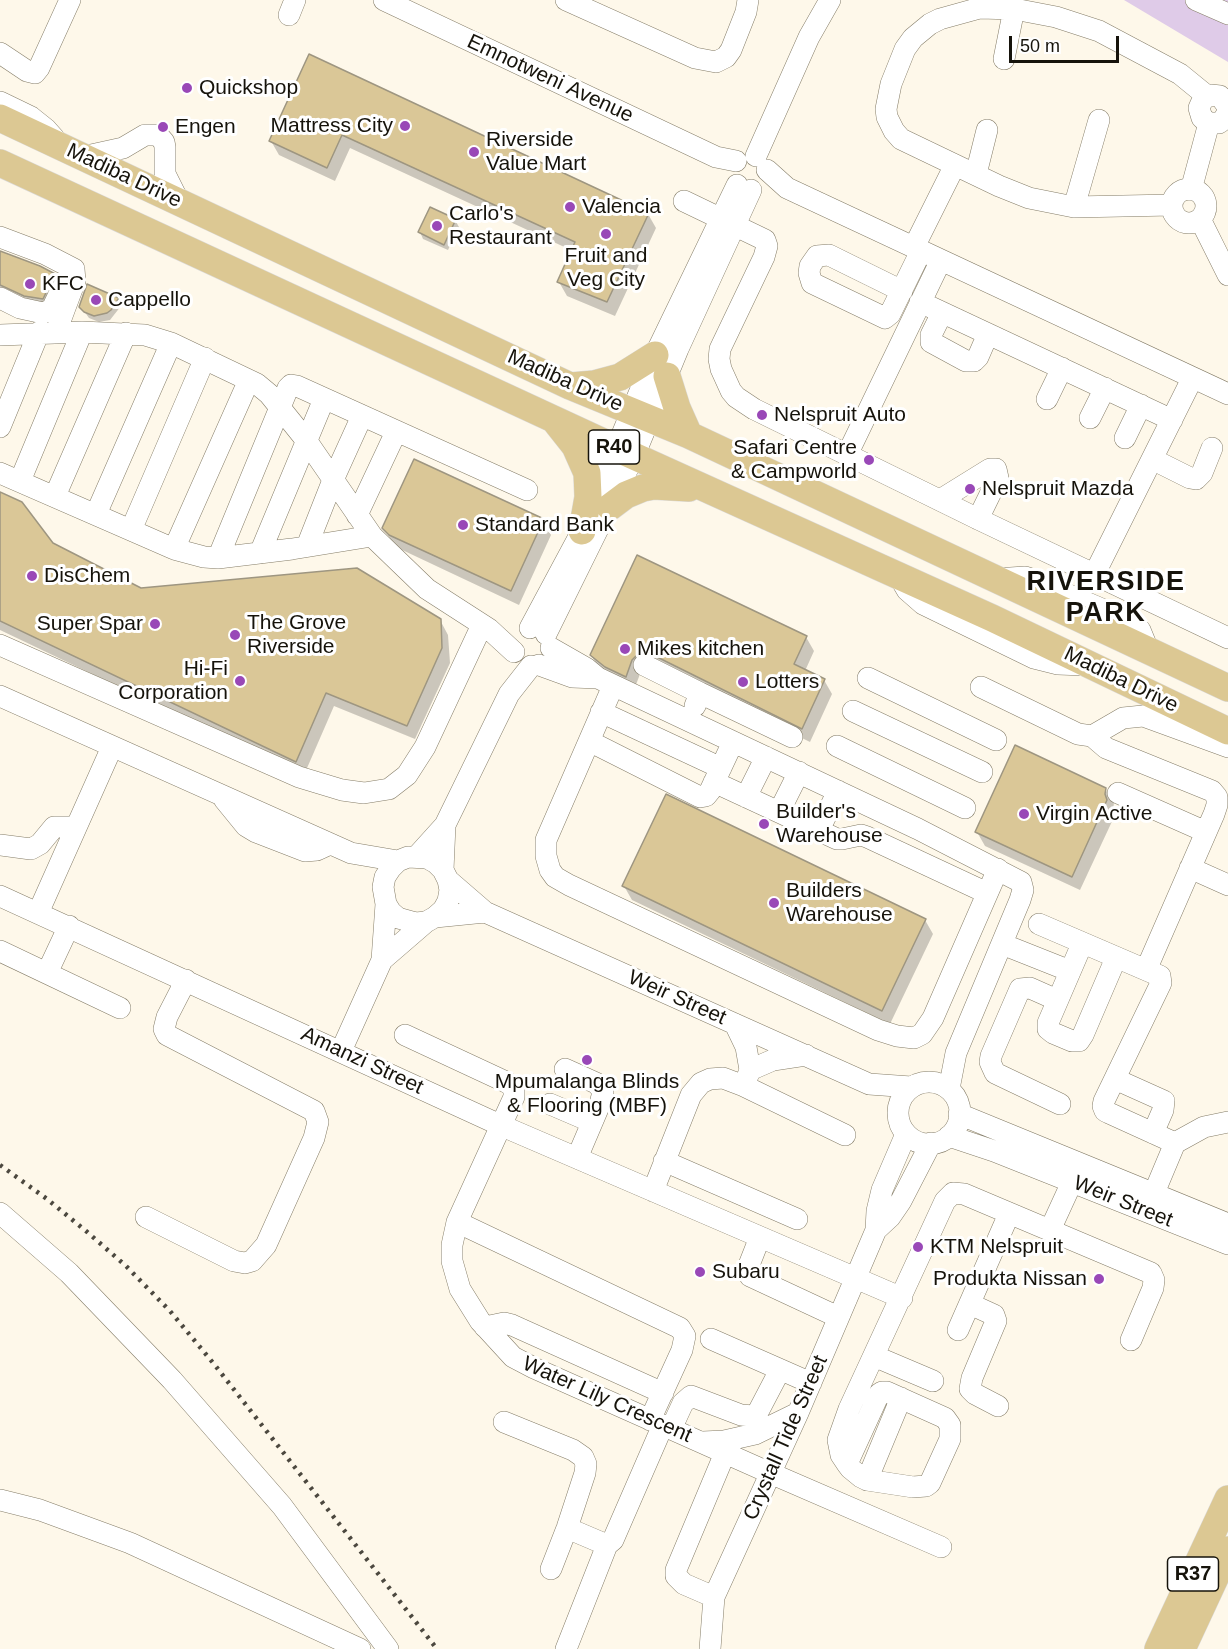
<!DOCTYPE html>
<style>
body{margin:0}
#map{position:relative;width:1228px;height:1649px;overflow:hidden;background:#fef8ea;font-family:Arial,sans-serif}
canvas{display:block}
.scale{position:absolute;left:1009px;top:36px;width:110px;height:27px;box-sizing:border-box;border:3px solid #16130b;border-top:0;padding-left:8px;font-size:18px;line-height:21px;white-space:nowrap;color:#16130b;-webkit-text-stroke:4px #fff;paint-order:stroke}
</style>
<div id="map">
<canvas width="1228" height="1649"></canvas>
<div class="scale">50 m</div>
</div>
<script>
const c = document.querySelector('canvas').getContext('2d');
c.lineJoin = 'round';
function paint(path, color) { c.fillStyle = color; c.fill(path, 'evenodd'); }
const toPath = rows => new Path2D(rows.map(r => 'M' + r).join(''));
function strokePath(path, color, width, dash) { c.strokeStyle = color; c.lineWidth = width; c.lineCap = dash ? 'butt' : 'round'; c.setLineDash(dash || []); c.stroke(path); }
function label(font, color, halo, rows, align = 'center') {
  c.font = font + ' Arial,sans-serif'; c.lineWidth = 6; c.setLineDash([]); c.textBaseline = 'middle'; c.strokeStyle = halo; c.fillStyle = color; for (const [text, x, y, turn = 0] of rows) {
    c.save(); c.translate(x, y); c.rotate((+turn || 0) * Math.PI / 180); c.textAlign = isNaN(turn) ? turn : align; if (halo) c.strokeText(text, 0, 0); c.fillText(text, 0, 0); c.restore();
  }
}
const green = toPath([
 [1124,0,1228,0,1228,62]
]);
const shadow = toPath([
 [310,56,648,214,656,228,615,316,567,296,559,282,573,251,350,148,335,181,279,155,271,141],
 [455,220,459,227,448,250,423,239,420,232],
 [0,252,39,267,58,277,66,291,50,313,0,303],
 [118,300,121,306,110,320,99,322,89,318,81,307],
 [415,461,543,520,551,535,519,605,398,548,392,542,384,528],
 [0,494,52,544,140,589,440,620,448,635,450,663,415,739,334,706,304,775,0,630],
 [806,637,814,651,805,671,824,680,832,694,810,742,658,667,640,674,634,690,600,670,591,655],
 [1105,789,1114,803,1113,809,1115,815,1080,890,985,846,977,832],
 [624,886,925,920,933,934,890,1024,632,900]
]);
const building = toPath([
 [309,54,649,213,607,302,557,282,575,242,342,135,327,168,269,141,309,54],
 [430,207,456,219,444,245,418,232,430,207],
 [0,251,40,266,59,276,51,282,43,299,24,296,0,285,0,251],
 [87,284,119,298,111,310,107,313,94,316,84,312,79,307,87,284],
 [414,459,544,519,511,591,389,535,382,528,414,459],
 [0,492,22,502,53,543,141,588,357,568,441,619,442,648,407,726,326,693,296,762,0,621,0,492],
 [637,555,807,636,794,664,825,679,802,729,649,653,643,652,637,655,632,660,626,677,605,667,590,655,637,555],
 [1015,745,1106,788,1105,794,1107,800,1072,877,975,832,1015,745],
 [666,794,926,919,882,1011,622,886,666,794]
]);
const minor = toPath([
 [384,0,716,157,736,161],
 [566,0,695,58,716,62,726,57,731,50,746,12,748,0],
 [1196,0,1228,14],
 [289,15,295,0],
 [0,53,27,71,35,73,39,68,70,0],
 [1004,59,1014,9],
 [0,102,31,117,46,129,54,138],
 [1228,107,1220,96,1211,95,1203,99,1199,108,1202,118,1209,123,1219,123,1223,120,1228,112],
 [756,156,809,37,830,0],
 [82,157,123,148,145,135,158,135,164,142,165,147,165,174,179,202],
 [767,170,787,188,1228,394],
 [976,174,987,130],
 '1172 206a17 17 0 1 1 34 0a17 17 0 1 1-34 0Z',
 [1191,190,1209,123],
 [684,201,765,240,767,246,764,257,720,349,719,359,721,369,731,391,736,397,754,409,978,519,1228,638],
 [1172,205,1074,207,1029,198,999,186,901,139,894,131,887,117,886,109,891,84,905,49,913,38,930,24,940,19,980,8,1014,9,1056,17,1099,31,1180,74,1207,96],
 [1074,207,1099,120],
 [1200,219,1228,275],
 [0,237,45,254,74,269,75,281,56,332],
 [914,247,955,165],
 [902,291,829,255,817,256,810,266,809,273,812,283,885,318,890,314,921,251],
 [0,298,20,308,43,313,52,309,62,288],
 [920,302,1172,420],
 [942,313,931,335,931,342,966,361,974,361,978,357,988,334],
 [0,335,82,332,145,335,171,343,257,384,269,394,306,440,372,536,427,589,489,629,514,652],
 [1047,399,1062,368],
 [1090,418,1105,388],
 [0,427,39,332],
 [1125,438,1141,405],
 [847,455,941,260],
 [1152,459,1190,478,1196,479,1202,473,1212,448],
 [0,473,174,549,204,557,218,558,292,549,372,536],
 [20,481,82,332],
 [55,496,126,333],
 [940,500,990,469,996,469,998,478,978,519],
 [96,514,171,343],
 [357,515,396,432],
 [131,530,205,358],
 [307,546,333,480,362,416],
 [174,549,249,380],
 [260,553,324,399],
 [218,558,288,388,291,385,297,386,527,490],
 [1094,575,1192,379],
 [900,578,907,590,923,604,1034,658,1058,664,1084,665],
 [996,579,1025,577,1034,580,1125,619,1140,630,1149,652],
 [530,628,582,531,655,355,737,185],
 [546,634,634,456,678,349,751,190],
 [0,645,299,777,342,790,364,793,389,789,407,775,425,747,482,625],
 [551,648,586,668,598,678,918,829,1021,882,1023,890,1020,900,956,1053,949,1089],
 [539,665,572,677,598,678],
 [644,665,700,693,695,706],
 [868,678,996,740],
 [613,686,546,840,546,856,550,870,555,877,569,885,878,1030,897,1036,914,1038,922,1034,933,1018,998,869],
 [981,687,1078,734,1092,736,1123,718,1143,716,1228,747],
 [700,693,792,737],
 [0,696,351,853,398,861],
 [853,711,982,772],
 [601,712,721,768],
 [1092,736,1106,748,1212,791,1217,797,1217,805,1214,814,1146,970],
 [589,741,700,797,706,796,710,791,733,742],
 [837,746,965,808],
 [714,782,837,839,842,839,861,835,867,837,987,893],
 [1118,793,1206,832],
 [746,797,766,757],
 [224,799,246,826,256,832,305,851,317,850,330,844],
 [779,812,799,772],
 [819,830,838,791],
 [0,845,31,849,40,844,54,827,76,827],
 [417,856,445,825,509,694,531,666],
 [1190,868,1228,885],
 [443,870,436,863,427,858,408,857,398,861,391,868,385,877,383,887,386,904,391,912,398,918,416,923,426,922,435,917,443,910,448,901,450,890,448,880,443,870,445,825],
 [448,880,485,912,869,1084,911,1087],
 [0,896,500,1125,902,1298],
 [38,913,112,747],
 [435,917,485,912],
 [1039,924,1160,976,1161,983,1104,1101,1103,1106,1105,1111,1109,1113,1175,1143],
 [1002,944,1070,971],
 [1082,944,1048,1023,1048,1029,1053,1033,1072,1041,1079,1041,1083,1035,1116,958],
 [0,951,120,1008],
 [382,960,426,922],
 [47,973,69,926],
 [1057,1000,1030,988,1020,989,991,1056,990,1062,995,1073,1060,1104],
 [735,1024,746,1047,750,1070,744,1086],
 [405,1035,506,1082,514,1087,514,1097,457,1222,452,1245,452,1261,460,1289,480,1321,513,1357,534,1368,770,1473,941,1547],
 [341,1051,382,960,386,904],
 [565,1069,596,1083,602,1089,603,1092,600,1104,577,1158],
 [750,1070,773,1060,806,1055],
 [1115,1079,1164,1101,1163,1110,1153,1133],
 '898 1113a31 31 0 1 1 62 0a31 31 0 1 1-62 0Z',
 [550,1104,592,1122],
 [959,1114,1228,1224],
 [949,1136,994,1151,1228,1244],
 [664,1161,797,1219],
 [653,1191,691,1095,701,1083,710,1079,723,1078,744,1086,845,1135],
 [1154,1193,1175,1143,1204,1127,1228,1122],
 [0,1213,69,1273,172,1380,282,1506,388,1649],
 [146,1217,234,1261,245,1263,252,1261,266,1245,314,1138,318,1122,314,1111,167,1035,164,1029,167,1017,186,980],
 [457,1222,680,1328,685,1336,682,1350,650,1420],
 [876,1230,890,1217,901,1201,931,1143],
 [1050,1230,1072,1182],
 [760,1237,749,1265,748,1272,750,1276,838,1317],
 [970,1304,994,1315,996,1321,972,1378,970,1389,975,1394,998,1406],
 [485,1327,504,1323,512,1325,663,1393],
 [958,1330,1009,1214],
 [711,1339,811,1383],
 [874,1356,933,1381],
 [504,1422,573,1450,583,1457,586,1464,585,1473,567,1528,551,1569],
 [671,1429,683,1403,691,1396,741,1415,753,1416,758,1412,780,1370],
 [703,1442,724,1441,755,1434,798,1413],
 [847,1464,879,1394,882,1392,887,1392,945,1418,950,1425,950,1439,930,1483,926,1486,913,1487,867,1480,861,1477,850,1468,847,1464,841,1455,838,1440,849,1409,945,1201,953,1193,964,1194,1151,1273,1154,1280,1153,1288,1131,1340],
 [867,1480,901,1398],
 [0,1500,40,1510,130,1543,360,1649],
 [567,1528,607,1545,613,1540,663,1425],
 [714,1597,684,1584,676,1576,676,1570,725,1453],
 [566,1649,607,1545],
 [710,1649,714,1597,798,1413,876,1230,877,1211,882,1190,906,1134]
]);
const major = toPath([
 [0,118,570,386,689,435,1228,688],
 [0,163,616,448,992,618,1228,731],
 [667,376,677,408,689,435],
 [571,386,594,384,620,377,655,355],
 [556,422,575,446,587,473,588,497,582,531],
 [610,507,626,495,643,488,654,486,689,488],
 [1158,1649,1228,1499],
 [1182,1649,1228,1550]
]);
const rail = toPath([
 [0,1165,47,1199,86,1231,126,1266,170,1311,214,1364,437,1649]
]);
const markers = [
 [187,88,6,"#9948b7"],
 [405,126,6,"#9948b7"],
 [163,127,6,"#9948b7"],
 [474,152,6,"#9948b7"],
 [570,207,6,"#9948b7"],
 [437,226,6,"#9948b7"],
 [606,234,6,"#9948b7"],
 [30,284,6,"#9948b7"],
 [96,300,6,"#9948b7"],
 [762,415,6,"#9948b7"],
 [869,460,6,"#9948b7"],
 [970,489,6,"#9948b7"],
 [463,525,6,"#9948b7"],
 [32,576,6,"#9948b7"],
 [155,624,6,"#9948b7"],
 [235,635,6,"#9948b7"],
 [625,649,6,"#9948b7"],
 [240,681,6,"#9948b7"],
 [743,682,6,"#9948b7"],
 [1024,814,6,"#9948b7"],
 [764,824,6,"#9948b7"],
 [774,903,6,"#9948b7"],
 [587,1060,6,"#9948b7"],
 [918,1247,6,"#9948b7"],
 [700,1272,6,"#9948b7"],
 [1099,1279,6,"#9948b7"]
];
const shields = [
 [614,447,51],
 [1193,1574,51]
];
const shieldNames = [
 ["R40",614,447],
 ["R37",1193,1574]
];
const streetNames = [
 ["Emnotweni Avenue",550,79,25],
 ["Madiba Drive",124,176,25],
 ["Madiba Drive",565,381,24],
 ["Madiba Drive",1121,680,26],
 ["Weir Street",677,998,24],
 ["Amanzi Street",362,1061,25],
 ["Weir Street",1123,1202,22],
 ["Water Lily Crescent",607,1400,24],
 ["Crystall Tide Street",786,1438,-66]
];
const poiNames = [
 ["Quickshop",199,88],
 ["Mattress City",393,126,"right"],
 ["Engen",175,127],
 ["Riverside",486,140],
 ["Value Mart",486,164],
 ["Valencia",582,207],
 ["Carlo's",449,214],
 ["Restaurant",449,238],
 ["Fruit and",606,256,"center"],
 ["Veg City",606,280,"center"],
 ["KFC",42,284],
 ["Cappello",108,300],
 ["Nelspruit Auto",774,415],
 ["Safari Centre",857,448,"right"],
 ["& Campworld",857,472,"right"],
 ["Nelspruit Mazda",982,489],
 ["Standard Bank",475,525],
 ["DisChem",44,576],
 ["The Grove",247,623],
 ["Riverside",247,647],
 ["Super Spar",143,624,"right"],
 ["Mikes kitchen",637,649],
 ["Hi-Fi",228,669,"right"],
 ["Corporation",228,693,"right"],
 ["Lotters",755,682],
 ["Builder's",776,812],
 ["Warehouse",776,836],
 ["Virgin Active",1036,814],
 ["Builders",786,891],
 ["Warehouse",786,915],
 ["Mpumalanga Blinds",587,1082,"center"],
 ["& Flooring (MBF)",587,1106,"center"],
 ["KTM Nelspruit",930,1247],
 ["Subaru",712,1272],
 ["Produkta Nissan",1087,1279,"right"]
];
const districtNames = [
 ["RIVERSIDE",1106,583],
 ["PARK",1106,614]
];
paint(green, '#dfcbe8');
paint(shadow, '#0003');
paint(building, '#dac797');
strokePath(building, '#9e9681', 1.5);
strokePath(minor, '#857d68', 22);
strokePath(major, '#dad9d8', 28);
strokePath(minor, '#fff', 21);
strokePath(major, '#dcc893', 27);
strokePath(rail, '#4c483f', 4.5, [3, 6]);
for (const [x, y, r, color] of markers) { const dot = new Path2D(); dot.arc(x, y, r, 0, 2 * Math.PI); c.fillStyle = color; c.fill(dot); strokePath(dot, '#fff', 2); }
for (const [x, y, w] of shields) { const box = new Path2D(); box.roundRect(x - w / 2, y - 17, w, 34, 4.5); c.fillStyle = '#fff'; c.fill(box); strokePath(box, '#16130b', 1.5); }
label('bold 20px', '#16130b', null, shieldNames);
label('21px', '#16130b', '#fff', streetNames);
label('21px', '#16130b', '#fff', poiNames, 'left');
c.letterSpacing = '1.5px';
label('bold 27px', '#16130b', '#fff', districtNames);
c.letterSpacing = '0px';
</script>
